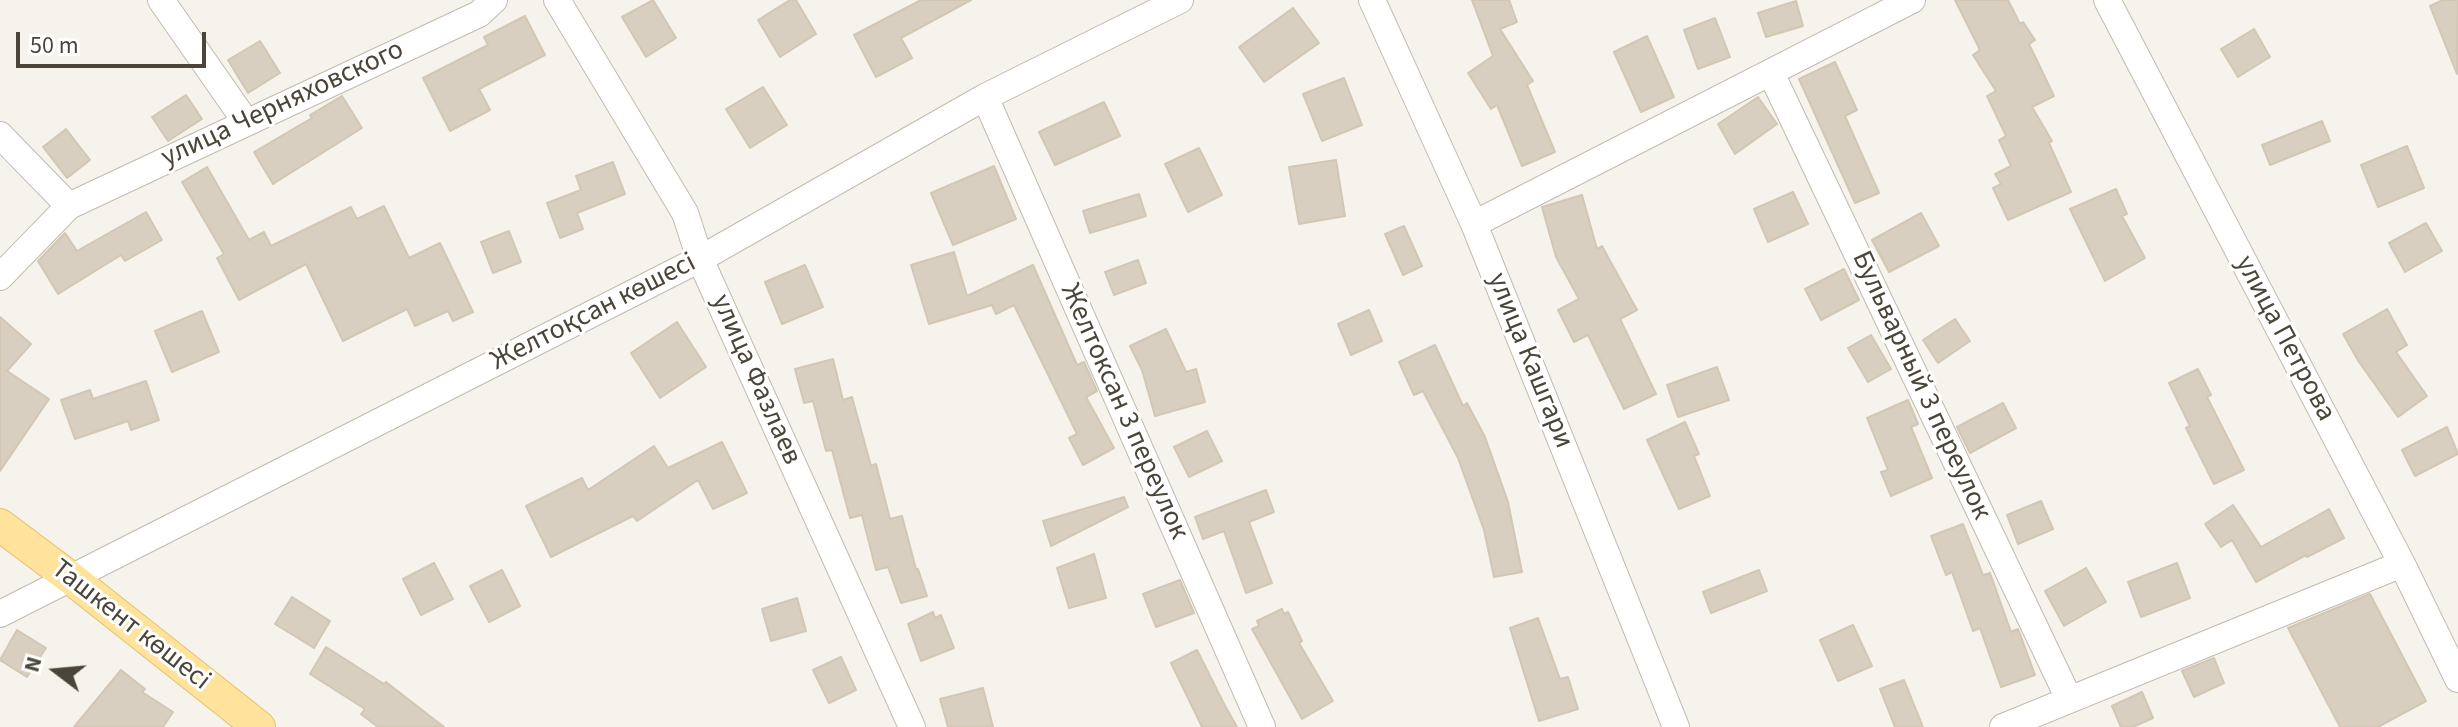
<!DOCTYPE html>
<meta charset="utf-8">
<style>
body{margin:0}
#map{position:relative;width:2458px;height:727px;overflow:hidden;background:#f6f3ec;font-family:"Source Sans 3",sans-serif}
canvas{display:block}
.north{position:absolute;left:16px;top:631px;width:80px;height:80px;-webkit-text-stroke:6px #fff;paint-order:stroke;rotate:286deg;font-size:22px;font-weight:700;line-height:32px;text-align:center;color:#4b4439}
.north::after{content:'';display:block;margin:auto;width:28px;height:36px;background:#4b4439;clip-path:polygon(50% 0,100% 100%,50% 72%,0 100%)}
.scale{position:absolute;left:16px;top:32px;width:190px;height:36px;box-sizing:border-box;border:4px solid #4b4439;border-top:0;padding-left:10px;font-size:24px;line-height:28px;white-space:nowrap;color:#4b4439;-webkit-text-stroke:6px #fff;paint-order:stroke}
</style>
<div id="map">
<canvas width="2458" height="727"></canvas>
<div class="north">N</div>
<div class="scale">50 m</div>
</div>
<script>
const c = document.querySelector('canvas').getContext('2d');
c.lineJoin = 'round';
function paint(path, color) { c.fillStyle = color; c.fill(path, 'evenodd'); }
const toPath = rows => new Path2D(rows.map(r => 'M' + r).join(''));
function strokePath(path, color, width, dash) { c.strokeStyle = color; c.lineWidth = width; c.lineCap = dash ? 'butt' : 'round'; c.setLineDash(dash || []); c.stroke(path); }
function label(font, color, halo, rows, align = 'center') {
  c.font = font + ' "Source Sans 3",sans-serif'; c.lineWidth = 6; c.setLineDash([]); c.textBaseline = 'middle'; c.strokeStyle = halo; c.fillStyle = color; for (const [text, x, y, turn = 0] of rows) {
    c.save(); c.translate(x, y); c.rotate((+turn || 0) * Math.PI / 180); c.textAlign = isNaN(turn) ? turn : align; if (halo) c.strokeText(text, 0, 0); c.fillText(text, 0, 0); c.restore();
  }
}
const building = toPath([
 [653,0,676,38,646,57,622,17,653,0],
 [790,0,796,0,816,34,780,57,758,20,790,0],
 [921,0,971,0,901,38,912,58,876,77,854,35,921,0],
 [1472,0,1509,0,1517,22,1500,29,1533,81,1527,85,1555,152,1522,166,1497,105,1491,109,1468,73,1493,56,1472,0],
 [1955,0,2008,0,2020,24,2023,22,2035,40,2029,44,2054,96,2032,107,2052,141,2049,143,2071,192,2008,220,1993,188,2001,184,1995,174,2011,166,1999,140,2006,136,1987,96,1996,91,1973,55,1980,50,1955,0],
 [2443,0,2458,0,2457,74,2430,6,2443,0],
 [1796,1,1803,26,1766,37,1758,13,1796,1],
 [1293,8,1319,43,1264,82,1239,47,1293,8],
 [525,16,545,55,479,89,490,110,450,131,423,78,488,45,484,37,525,16],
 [1715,18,1730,57,1698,69,1684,30,1715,18],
 [2254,29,2270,57,2238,77,2221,49,2254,29],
 [1647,36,1674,97,1641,112,1614,52,1647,36],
 [260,41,280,73,248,93,228,60,260,41],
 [1835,62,1857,110,1845,116,1879,193,1855,203,1799,79,1835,62],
 [1344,78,1362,125,1322,141,1303,94,1344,78],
 [763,87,787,125,750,148,726,109,763,87],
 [186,95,202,119,168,141,152,117,186,95],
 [342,96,362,128,273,184,254,152,312,118,310,115,342,96],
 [1758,97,1777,124,1735,154,1718,124,1758,97],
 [1104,102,1120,136,1055,165,1039,132,1104,102],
 [2322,121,2330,141,2270,165,2262,145,2322,121],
 [66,129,90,160,67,178,43,147,66,129],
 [2407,146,2424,188,2378,207,2361,165,2407,146],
 [1199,148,1222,195,1188,212,1165,164,1199,148],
 [1336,160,1345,216,1299,224,1289,167,1336,160],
 [613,162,625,194,577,213,583,229,560,238,547,203,581,190,576,176,613,162],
 [994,166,1016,219,953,245,931,193,994,166],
 [207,167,249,240,264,232,271,246,351,207,357,219,384,206,409,258,440,243,473,312,453,321,448,311,415,326,407,309,343,341,306,264,239,300,217,258,224,254,182,182,207,167],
 [2116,189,2127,214,2122,216,2145,258,2105,281,2070,209,2116,189],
 [1793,192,1808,224,1768,242,1754,209,1793,192],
 [1139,194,1146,216,1090,233,1083,211,1139,194],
 [1582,195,1597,249,1602,246,1637,310,1620,319,1656,394,1624,409,1588,335,1574,342,1558,310,1579,299,1556,257,1542,207,1582,195],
 [146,212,162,240,125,261,121,255,58,294,38,261,65,233,77,251,146,212],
 [1921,213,1939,246,1889,272,1872,240,1921,213],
 [2426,223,2442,251,2405,272,2389,243,2426,223],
 [1404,226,1422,266,1403,275,1385,234,1404,226],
 [509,231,521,262,493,273,481,242,509,231],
 [954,252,967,296,1033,265,1077,365,1084,362,1097,391,1086,397,1114,448,1083,465,1069,438,1077,434,1014,305,996,314,992,305,929,324,911,265,954,252],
 [1138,260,1146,283,1114,295,1105,272,1138,260],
 [805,265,823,307,782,324,765,282,805,265],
 [1844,269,1859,300,1821,320,1805,289,1844,269],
 [2387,309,2407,345,2396,352,2427,396,2398,417,2359,362,2343,334,2387,309],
 [1369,310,1382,341,1351,355,1338,324,1369,310],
 [202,311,219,352,172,372,155,331,202,311],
 [0,317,31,344,7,371,49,399,0,471,0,317],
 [1955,319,1970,341,1938,363,1923,340,1955,319],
 [677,322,706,367,660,398,631,353,677,322],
 [1166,329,1186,372,1196,369,1205,402,1155,416,1142,370,1130,346,1166,329],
 [1871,335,1891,369,1868,382,1848,348,1871,335],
 [1435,345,1463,406,1467,403,1485,437,1508,502,1522,572,1494,577,1484,530,1458,458,1423,391,1414,395,1399,362,1435,345],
 [833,359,843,400,852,397,871,466,876,464,890,519,902,516,916,569,918,569,927,596,901,603,888,567,876,570,862,515,850,518,832,450,826,451,813,401,804,403,795,369,833,359],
 [1717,367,1729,400,1678,417,1667,385,1717,367],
 [2198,369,2211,395,2207,397,2244,470,2214,484,2186,428,2190,426,2169,383,2198,369],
 [146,381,159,420,131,430,128,421,75,439,61,400,90,390,93,399,146,381],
 [1908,400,1918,424,1911,427,1932,478,1891,496,1881,472,1888,470,1867,418,1908,400],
 [2003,403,2016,428,1970,453,1957,427,2003,403],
 [1685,422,1699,454,1694,456,1710,496,1679,509,1647,440,1685,422],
 [2447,427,2458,454,2415,476,2402,450,2447,427],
 [1207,431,1222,461,1189,477,1174,447,1207,431],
 [722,442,747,493,713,509,698,480,637,521,633,516,551,557,526,506,582,478,588,490,654,446,668,468,722,442],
 [1266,490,1274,512,1249,522,1272,583,1246,593,1224,531,1203,539,1195,517,1266,490],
 [1124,497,1128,507,1051,546,1043,521,1124,497],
 [2041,501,2053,529,2018,544,2007,515,2041,501],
 [2233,505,2261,547,2329,509,2344,538,2307,557,2306,555,2256,582,2232,540,2221,547,2205,524,2233,505],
 [1963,524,1983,575,1990,573,2011,632,2018,629,2020,634,2035,675,2001,687,1980,628,1973,631,1952,572,1946,575,1931,536,1963,524],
 [1094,554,1106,598,1069,608,1057,568,1094,554],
 [434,563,453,599,421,615,403,579,434,563],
 [2177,563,2190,598,2141,617,2128,582,2177,563],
 [2086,568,2106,602,2064,626,2045,591,2086,568],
 [502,570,520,606,489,622,470,586,502,570],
 [1759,570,1767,591,1711,613,1703,592,1759,570],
 [1180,580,1194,613,1156,627,1143,594,1180,580],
 [2370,594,2426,701,2378,727,2340,727,2288,628,2370,594],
 [292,597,330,621,314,648,275,624,292,597],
 [797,598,806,631,771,641,762,609,797,598],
 [1282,609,1284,614,1288,612,1302,641,1299,643,1333,701,1302,719,1252,629,1259,626,1257,621,1282,609],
 [933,612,935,618,941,615,954,648,921,661,908,624,933,612],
 [1538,618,1560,679,1568,677,1578,709,1539,721,1510,628,1538,618],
 [1853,625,1872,666,1838,681,1820,640,1853,625],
 [17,630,46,648,27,677,0,660,17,630],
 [326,647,384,684,386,682,444,727,378,727,361,714,365,709,310,674,326,647],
 [1197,650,1224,704,1237,727,1202,727,1171,663,1197,650],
 [841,657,856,690,829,703,813,670,841,657],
 [2214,658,2224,683,2194,697,2182,671,2214,658],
 [121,670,145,689,142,692,173,712,163,727,74,727,121,670],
 [1904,680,1923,727,1895,727,1880,689,1904,680],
 [983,688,993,727,948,727,940,699,983,688],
 [2142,692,2153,718,2133,727,2121,727,2112,706,2142,692]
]);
const minor = toPath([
 [161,0,246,122],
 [557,0,685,213,700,259,912,727],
 [1372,0,1474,224,1676,727],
 [2107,0,2402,564,2458,679],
 [1771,73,2069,699],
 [985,97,1262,727],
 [0,135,69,206],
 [1474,224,1912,0],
 [0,277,69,206,479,14,494,0],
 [0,614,700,259,985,97,1180,0],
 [2003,727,2402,564]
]);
const major = toPath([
 [0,525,72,579,259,727]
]);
const streetNames = [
 ["улица Черняховского",283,105,-25],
 ["Желтоқсан көшесі",594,313,-27],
 ["улица Петрова",2284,339,62],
 ["улица Кашгари",1529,361,68],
 ["улица Фазлаев",755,380,66],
 ["Бульварный 3 переулок",1920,386,65],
 ["Желтоксан 3 переулок",1123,412,66],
 ["Ташкент көшесі",130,626,38]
];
paint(building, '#d8cfc1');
strokePath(building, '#d3c7b4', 2);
strokePath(minor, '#c2bbae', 28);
strokePath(major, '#e6c16a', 34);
strokePath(minor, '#fff', 26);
strokePath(major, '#ffe39c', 32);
label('28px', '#4b4439', '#fff', streetNames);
</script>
